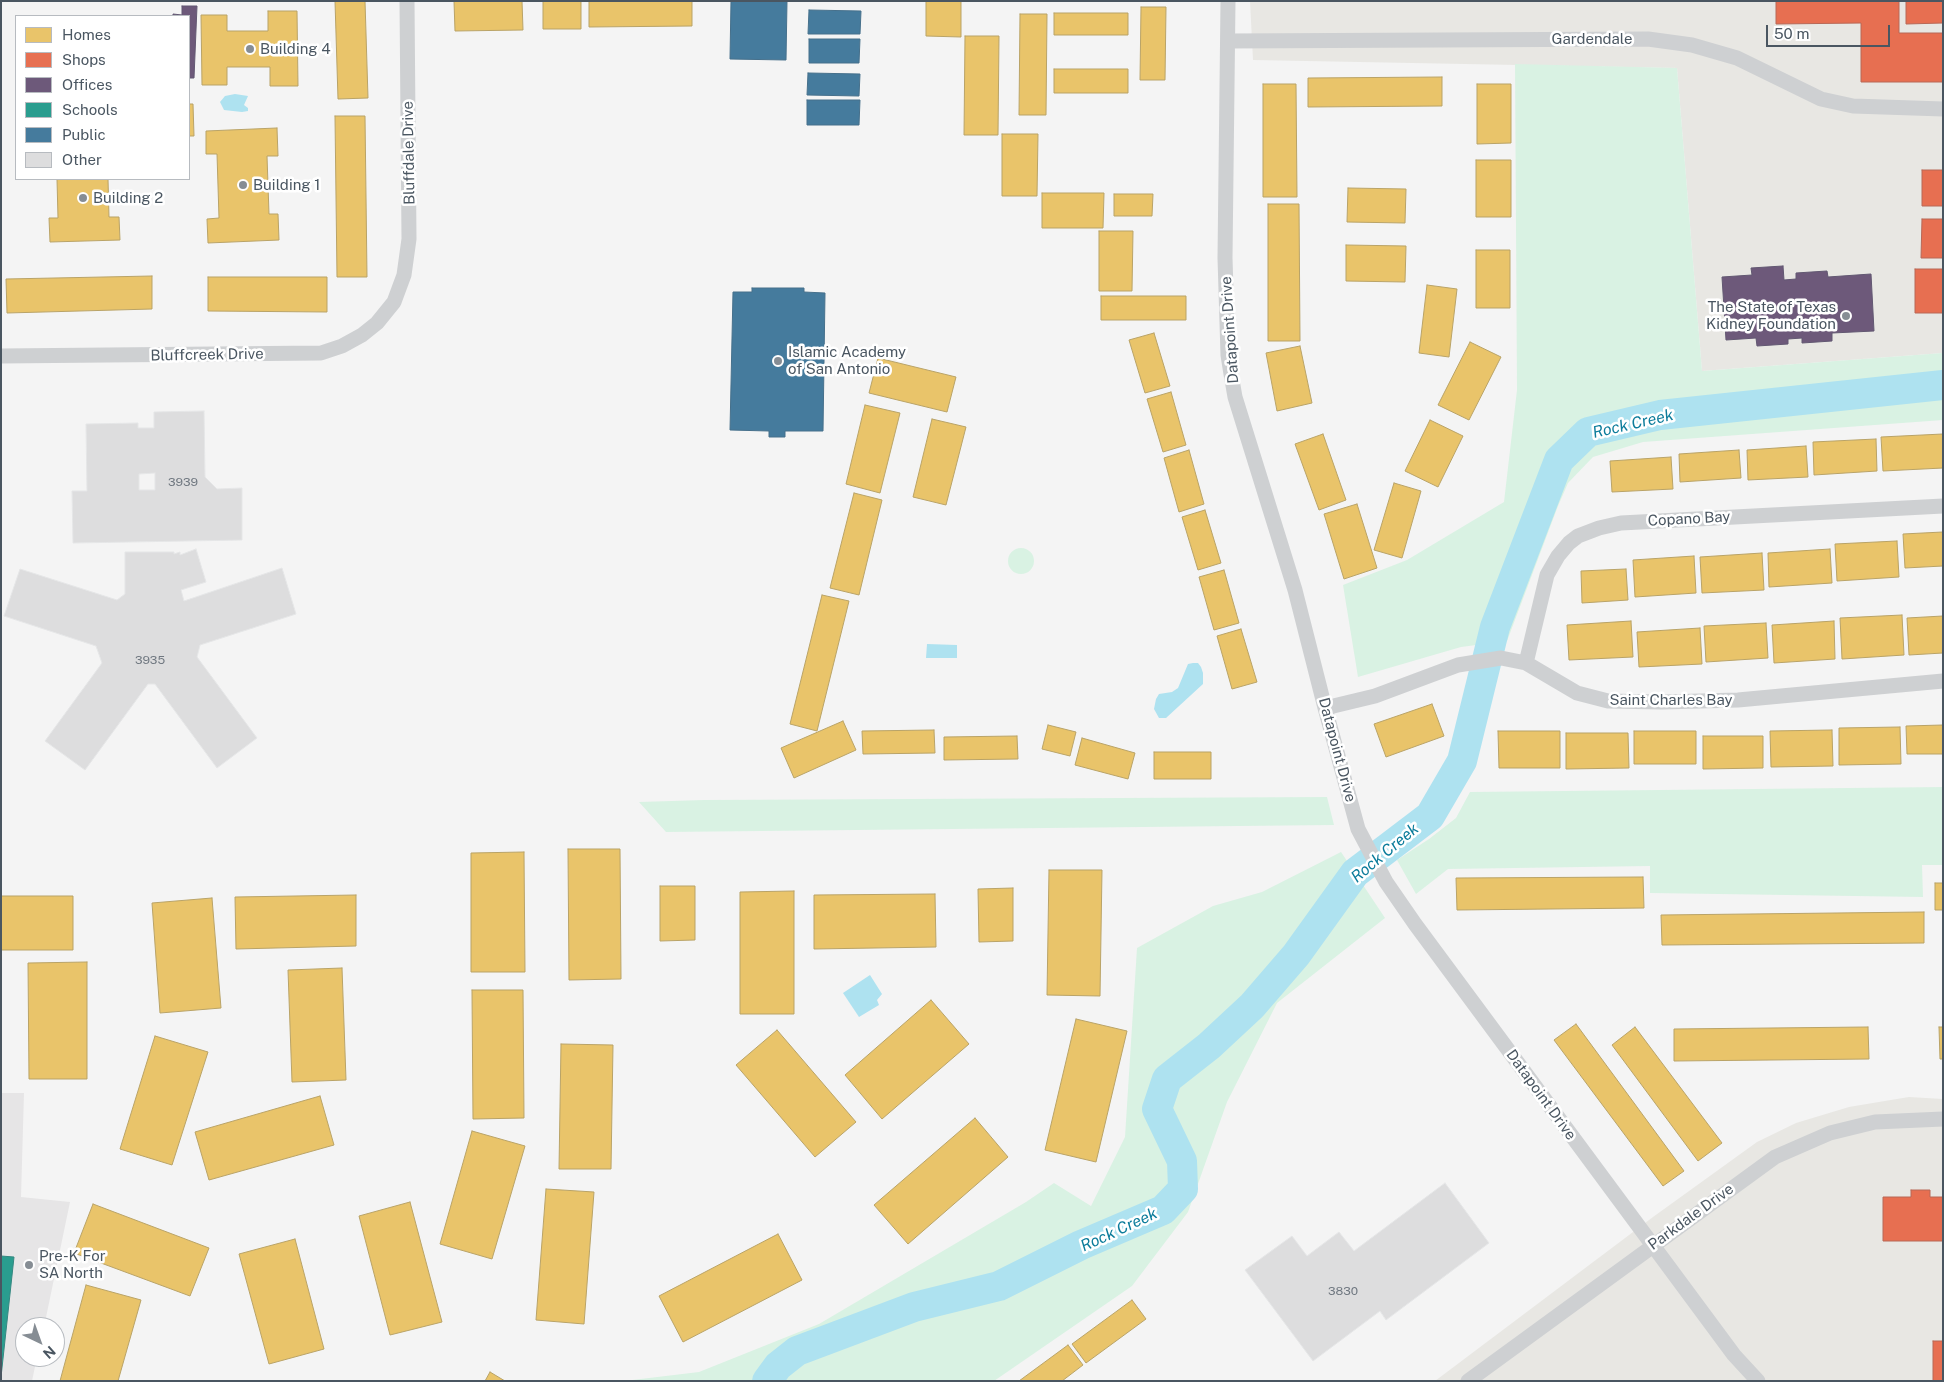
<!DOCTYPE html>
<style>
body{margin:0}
#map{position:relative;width:1944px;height:1382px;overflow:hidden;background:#f4f4f4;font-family:"Public Sans",sans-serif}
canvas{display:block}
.frame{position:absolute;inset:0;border:2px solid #4a5661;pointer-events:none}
.legend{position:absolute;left:15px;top:15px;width:175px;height:165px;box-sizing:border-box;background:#fff;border:1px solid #b7bbc0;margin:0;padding:6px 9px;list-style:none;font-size:15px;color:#4a5661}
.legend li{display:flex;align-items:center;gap:10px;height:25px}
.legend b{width:25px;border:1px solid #b7bbc0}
.north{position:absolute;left:15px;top:1317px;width:50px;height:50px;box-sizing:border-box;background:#fff;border:1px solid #b7bbc0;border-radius:50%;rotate:138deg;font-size:14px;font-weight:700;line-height:20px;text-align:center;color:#4a5661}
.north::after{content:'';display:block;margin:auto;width:18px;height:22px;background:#868d94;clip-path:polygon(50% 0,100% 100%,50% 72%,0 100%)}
.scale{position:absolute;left:1766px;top:25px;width:124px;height:22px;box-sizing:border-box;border:2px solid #4a5661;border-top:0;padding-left:6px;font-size:15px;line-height:18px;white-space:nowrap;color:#4a5661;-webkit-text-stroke:4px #fff;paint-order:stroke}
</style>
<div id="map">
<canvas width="1944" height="1382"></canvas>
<div class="frame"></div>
<ul class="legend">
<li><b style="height:14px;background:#e9c46a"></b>Homes</li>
<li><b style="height:14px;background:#e76f51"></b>Shops</li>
<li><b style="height:14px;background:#6d597a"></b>Offices</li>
<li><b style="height:14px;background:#2a9d8f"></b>Schools</li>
<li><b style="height:14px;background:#457b9d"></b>Public</li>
<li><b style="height:14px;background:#ddddde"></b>Other</li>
</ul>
<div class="north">N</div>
<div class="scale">50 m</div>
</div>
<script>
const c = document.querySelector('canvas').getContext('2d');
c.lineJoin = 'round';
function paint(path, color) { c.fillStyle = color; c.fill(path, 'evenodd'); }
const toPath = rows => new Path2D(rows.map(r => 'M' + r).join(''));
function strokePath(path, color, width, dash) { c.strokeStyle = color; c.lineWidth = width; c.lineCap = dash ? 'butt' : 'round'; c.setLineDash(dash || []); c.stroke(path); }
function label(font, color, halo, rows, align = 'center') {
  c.font = font + ' "Public Sans",sans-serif'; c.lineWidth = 5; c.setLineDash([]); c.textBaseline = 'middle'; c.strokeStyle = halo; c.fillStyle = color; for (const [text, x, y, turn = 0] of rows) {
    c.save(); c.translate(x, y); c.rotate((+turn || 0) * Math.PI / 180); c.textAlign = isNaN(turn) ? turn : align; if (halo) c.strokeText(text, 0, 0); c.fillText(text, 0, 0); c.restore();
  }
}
const commercial = toPath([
 [1250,1,1943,1,1943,353,1702,371,1677,68,1253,60],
 [1909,1097,1943,1099,1943,1381,1435,1381,1653,1217,1757,1142,1796,1123,1849,1107]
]);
const education = toPath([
 [1,1093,24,1093,21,1197,70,1202,44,1327,25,1327,25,1357,37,1357,32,1381,1,1381]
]);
const green = toPath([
 [1515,64,1677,68,1702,371,1943,353,1943,420,1643,442,1593,457,1568,483,1558,506,1507,641,1461,647,1358,677,1343,585,1407,560,1504,502,1517,390],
 '1008 561a13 13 0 1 1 26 0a13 13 0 1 1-26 0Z',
 [1943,787,1943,865,1922,865,1923,897,1650,893,1650,866,1448,869,1416,894,1397,860,1429,839,1456,818,1470,792],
 [1327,797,1334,825,666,832,639,802,704,800],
 [1341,852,1385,918,1277,1003,1227,1102,1188,1212,1132,1286,994,1381,624,1381,699,1372,819,1324,1026,1202,1054,1183,1091,1206,1125,1137,1137,948,1213,906,1262,892]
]);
const water = toPath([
 [235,94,248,96,244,105,248,108,248,111,242,112,224,110,220,102,225,96],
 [927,644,957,645,957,658,926,658],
 [1193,663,1198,663,1201,667,1203,673,1203,684,1166,718,1159,718,1154,709,1156,699,1159,694,1172,692,1178,688,1188,664],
 [870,975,882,994,877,1000,879,1005,859,1017,843,993]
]);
const homes = toPath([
 [335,1,365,1,368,98,338,99,335,1],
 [454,1,522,1,523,30,455,31,454,1],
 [543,1,581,1,581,29,543,29,543,1],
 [589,1,692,1,692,26,589,27,589,1],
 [926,1,961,1,961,37,926,36,926,1],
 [1141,7,1166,7,1165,80,1140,80,1141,7],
 [268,11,297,11,298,86,270,86,270,67,227,67,227,85,202,85,201,15,227,15,227,31,268,31,268,11],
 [1054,13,1128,13,1128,35,1054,35,1054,13],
 [1020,14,1047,14,1046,115,1019,115,1020,14],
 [965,36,999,36,998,135,964,135,965,36],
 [1054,69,1128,69,1128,93,1054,93,1054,69],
 [1442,77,1442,106,1308,107,1308,78,1442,77],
 [1263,84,1296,84,1297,197,1263,197,1263,84],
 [1477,84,1511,84,1511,143,1477,144,1477,84],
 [189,104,193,104,194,136,189,136,189,104],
 [335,116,365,116,367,277,337,277,335,116],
 [277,128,278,156,267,156,269,214,278,214,279,240,208,243,207,219,219,218,217,154,206,154,206,131,277,128],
 [1002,134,1038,134,1037,196,1002,196,1002,134],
 [1476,160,1511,160,1511,217,1476,217,1476,160],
 [57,179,108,179,109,217,119,217,120,240,50,242,49,218,58,218,57,179],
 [1348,188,1406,189,1405,223,1347,222,1348,188],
 [1042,193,1104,193,1103,228,1042,228,1042,193],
 [1114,194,1153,194,1152,216,1114,216,1114,194],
 [1268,204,1299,204,1300,341,1268,341,1268,204],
 [1099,231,1133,231,1132,291,1099,291,1099,231],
 [1346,245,1406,246,1405,282,1346,281,1346,245],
 [1476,250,1510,250,1510,308,1476,308,1476,250],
 [152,276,152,309,7,313,6,279,152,276],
 [208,277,327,277,327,312,208,311,208,277],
 [1427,285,1457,289,1449,357,1419,353,1427,285],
 [1101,296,1186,296,1186,320,1101,320,1101,296],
 [1154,333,1170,386,1145,393,1129,340,1154,333],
 [1470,342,1501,357,1469,420,1438,405,1470,342],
 [1300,346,1312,403,1277,411,1266,353,1300,346],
 [878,358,956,377,947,412,869,393,878,358],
 [1171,392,1186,445,1163,452,1147,399,1171,392],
 [865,405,900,413,880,493,846,484,865,405],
 [932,419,966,427,946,505,913,497,932,419],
 [1430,420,1463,436,1438,487,1405,471,1430,420],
 [1323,434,1346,500,1319,510,1295,444,1323,434],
 [1943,434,1943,468,1883,471,1881,437,1943,434],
 [1876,439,1877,471,1814,475,1813,442,1876,439],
 [1806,446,1808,477,1748,480,1747,450,1806,446],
 [1189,450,1204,504,1179,512,1164,458,1189,450],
 [1739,450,1741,478,1680,482,1679,454,1739,450],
 [1671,457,1673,489,1612,492,1610,461,1671,457],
 [1394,483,1421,491,1402,558,1374,550,1394,483],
 [854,493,882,500,859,595,830,588,854,493],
 [1357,504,1377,568,1344,579,1324,514,1357,504],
 [1205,510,1221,563,1198,570,1182,517,1205,510],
 [1943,532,1943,566,1905,568,1903,534,1943,532],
 [1897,541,1899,577,1837,581,1835,544,1897,541],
 [1830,549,1832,583,1769,587,1768,553,1830,549],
 [1762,553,1764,590,1702,593,1700,557,1762,553],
 [1694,556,1696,593,1635,597,1633,560,1694,556],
 [1626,569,1628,600,1582,603,1581,571,1626,569],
 [1224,570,1239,623,1214,630,1199,577,1224,570],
 [822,595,849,601,817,731,790,724,822,595],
 [1902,615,1904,655,1842,659,1840,618,1902,615],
 [1943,616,1943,653,1909,655,1907,618,1943,616],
 [1631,621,1633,657,1569,660,1567,625,1631,621],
 [1834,621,1835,659,1774,663,1772,625,1834,621],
 [1766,623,1768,658,1706,662,1704,626,1766,623],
 [1700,628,1702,664,1639,667,1637,632,1700,628],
 [1241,629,1257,682,1232,689,1217,636,1241,629],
 [1432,704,1444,736,1386,757,1374,724,1432,704],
 [843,721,856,750,794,778,781,748,843,721],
 [1048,725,1076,732,1070,756,1042,749,1048,725],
 [1943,725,1943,754,1907,754,1906,726,1943,725],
 [1900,727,1901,764,1839,765,1839,728,1900,727],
 [934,730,935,753,863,754,862,731,934,730],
 [1832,730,1833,766,1771,767,1770,731,1832,730],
 [1498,731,1560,731,1560,768,1499,768,1498,731],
 [1634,731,1696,731,1696,764,1634,764,1634,731],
 [1566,733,1628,733,1629,768,1566,769,1566,733],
 [1017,736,1018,759,944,760,944,737,1017,736],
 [1703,736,1763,736,1763,768,1703,769,1703,736],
 [1082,738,1135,753,1128,779,1075,765,1082,738],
 [1154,752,1211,752,1211,779,1154,779,1154,752],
 [568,849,620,849,621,979,569,980,568,849],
 [524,852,525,972,471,972,471,853,524,852],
 [1049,870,1102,870,1100,996,1047,995,1049,870],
 [1643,877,1644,908,1457,910,1456,878,1643,877],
 [1935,883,1943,883,1943,910,1935,910,1935,883],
 [660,886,695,886,695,940,660,941,660,886],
 [1013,888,1013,941,979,942,978,889,1013,888],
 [794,891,794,1014,740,1014,740,892,794,891],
 [935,894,936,947,814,949,814,895,935,894],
 [356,895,356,946,236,949,235,897,356,895],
 [1,896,73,896,73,950,1,950,1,896],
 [212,898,221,1008,160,1013,152,903,212,898],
 [1924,912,1924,943,1662,945,1661,915,1924,912],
 [87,962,87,1079,29,1079,28,963,87,962],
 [342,968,346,1080,292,1082,288,970,342,968],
 [472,990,523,990,524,1118,473,1119,472,990],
 [931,1000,969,1044,882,1119,845,1075,931,1000],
 [1076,1019,1127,1031,1096,1162,1045,1150,1076,1019],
 [1576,1024,1684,1171,1663,1186,1554,1040,1576,1024],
 [1635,1027,1722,1143,1698,1161,1612,1045,1635,1027],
 [1868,1027,1869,1059,1674,1061,1674,1029,1868,1027],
 [1939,1027,1943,1027,1943,1059,1940,1059,1939,1027],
 [777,1030,856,1122,815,1157,736,1065,777,1030],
 [155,1036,208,1052,172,1165,120,1149,155,1036],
 [561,1044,613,1045,611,1169,559,1169,561,1044],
 [320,1096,334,1145,209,1180,195,1132,320,1096],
 [975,1118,1008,1157,908,1244,874,1205,975,1118],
 [472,1131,525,1146,492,1259,440,1244,472,1131],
 [546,1189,594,1192,584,1324,536,1320,546,1189],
 [410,1202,442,1322,390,1335,359,1216,410,1202],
 [93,1204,209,1248,190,1296,74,1253,93,1204],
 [778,1234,802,1280,683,1342,659,1296,778,1234],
 [295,1239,324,1349,269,1364,239,1254,295,1239],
 [86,1285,141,1300,118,1381,60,1381,86,1285],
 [1132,1300,1146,1319,1086,1363,1072,1344,1132,1300],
 [1068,1345,1083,1365,1062,1381,1019,1381,1068,1345],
 [490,1372,505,1381,485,1381,490,1372]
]);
const shops = toPath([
 [1776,1,1899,1,1899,33,1943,33,1943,82,1861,82,1861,23,1776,24,1776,1],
 [1906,1,1943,1,1943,23,1906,24,1906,1],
 [1922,170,1943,170,1943,206,1922,206,1922,170],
 [1922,219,1943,219,1943,258,1921,258,1922,219],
 [1915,269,1943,269,1943,313,1915,313,1915,269],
 [1911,1190,1930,1190,1930,1197,1943,1197,1943,1241,1883,1241,1883,1197,1911,1197,1911,1190],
 [1933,1341,1943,1341,1943,1381,1933,1381,1933,1341]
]);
const offices = toPath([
 [182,6,197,6,194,78,189,78,189,16,173,16,173,14,182,15,182,6],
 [1783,266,1784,280,1796,279,1796,273,1827,271,1828,277,1871,274,1874,331,1832,333,1832,341,1802,343,1802,338,1788,339,1788,344,1757,346,1756,338,1726,340,1722,277,1752,275,1751,268,1783,266]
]);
const schools = toPath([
 [1,1256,14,1257,1,1377,1,1256]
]);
const public = toPath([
 [731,1,787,1,786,60,730,59,731,1],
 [809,10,861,11,860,34,808,34,809,10],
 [809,39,860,39,859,63,809,63,809,39],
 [808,73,860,74,859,96,807,95,808,73],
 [807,100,860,100,859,125,807,125,807,100],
 [752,288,804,288,804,292,825,293,823,431,785,431,785,437,769,437,769,431,730,430,733,292,752,292,752,288]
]);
const river = toPath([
 [767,1381,778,1366,797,1351,914,1307,999,1286,1081,1245,1163,1210,1183,1189,1182,1161,1157,1109,1167,1079,1209,1046,1252,1006,1296,955,1355,873,1430,816,1462,761,1495,627,1559,460,1588,432,1660,415,1943,385]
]);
const building = toPath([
 [204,411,205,477,217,489,242,488,242,540,73,543,72,491,87,491,86,424,138,423,138,428,154,428,154,412,204,411],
 [155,473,155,490,139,490,139,474,155,473],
 [196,549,206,582,181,590,184,601,282,568,296,614,200,645,197,657,257,738,217,768,155,684,148,684,85,770,45,741,102,663,96,646,4,616,20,569,117,600,125,594,125,552,174,552,174,554,180,552,180,555,196,549],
 [1445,1183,1489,1243,1386,1320,1380,1311,1313,1361,1245,1270,1292,1236,1307,1256,1339,1232,1354,1251,1445,1183]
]);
const street = toPath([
 [1228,1,1225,258,1228,355,1231,374,1235,397,1295,590,1325,708,1358,829,1386,882,1415,924,1734,1355,1758,1381],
 [1228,41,1648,39,1692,45,1737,58,1821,99,1853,106,1943,109],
 [1,356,321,353,342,346,362,335,377,323,394,302,404,275,409,239,407,1],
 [1526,663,1547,575,1558,556,1569,543,1578,536,1599,528,1621,523,1943,506],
 [1325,708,1375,696,1458,665,1501,658,1526,663,1577,693,1608,701,1662,702,1738,700,1943,681],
 [1468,1381,1775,1157,1830,1133,1875,1122,1943,1119]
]);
const markers = [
 [250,49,5,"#868d94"],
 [243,185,5,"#868d94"],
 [83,198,5,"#868d94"],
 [1846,316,5,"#868d94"],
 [778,361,5,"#868d94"],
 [29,1265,5,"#868d94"]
];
const numberNames = [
 ["3939",183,482],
 ["3935",150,660],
 ["3830",1343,1291]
];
const streetNames = [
 ["Gardendale",1592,39],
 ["Bluffdale Drive",409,153,-91],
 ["Datapoint Drive",1230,330,-94],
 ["Bluffcreek Drive",207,355,-1],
 ["Copano Bay",1689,519,-3],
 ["Saint Charles Bay",1671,700],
 ["Datapoint Drive",1337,750,75],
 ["Datapoint Drive",1541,1095,54],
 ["Parkdale Drive",1691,1217,-36]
];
const poiNames = [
 ["Building 4",260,49],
 ["Building 1",253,185],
 ["Building 2",93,198],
 ["The State of Texas",1836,307,"right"],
 ["Kidney Foundation",1836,324,"right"],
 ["Islamic Academy",788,352],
 ["of San Antonio",788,369],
 ["Pre-K For",39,1256],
 ["SA North",39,1273]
];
const waterNames = [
 ["Rock Creek",1633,424,-13],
 ["Rock Creek",1385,853,-40],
 ["Rock Creek",1119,1230,-25]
];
paint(commercial, '#e8e7e3');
paint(education, '#e6e5e6');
paint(green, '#d9f2e3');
paint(water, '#aee2f0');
paint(homes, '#e9c46a');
strokePath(homes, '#b9a367', 1);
paint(shops, '#e76f51');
strokePath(shops, '#b86856', 1);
paint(offices, '#6d597a');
strokePath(offices, '#625872', 1);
paint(schools, '#2a9d8f');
strokePath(schools, '#348881', 1);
paint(public, '#457b9d');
strokePath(public, '#46708b', 1);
strokePath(river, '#aee2f0', 30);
paint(building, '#ddddde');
strokePath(building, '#e5e6e7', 1);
strokePath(street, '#ced0d2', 15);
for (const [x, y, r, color] of markers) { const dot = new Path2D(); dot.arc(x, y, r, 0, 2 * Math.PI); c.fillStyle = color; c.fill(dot); strokePath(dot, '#fff', 2); }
label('12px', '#707881', null, numberNames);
label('15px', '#4a5661', '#fff', streetNames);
label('15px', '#4a5661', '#fff', poiNames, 'left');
label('italic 16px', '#0c7c9b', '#fff', waterNames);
</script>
